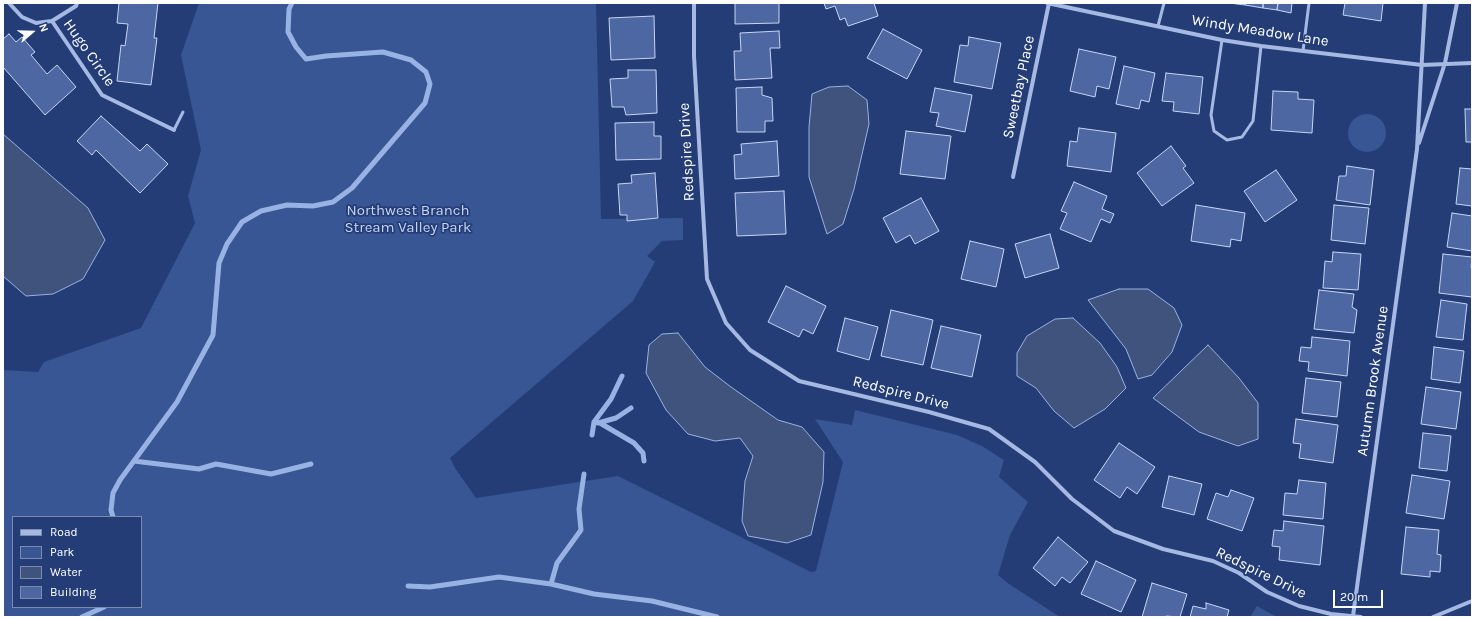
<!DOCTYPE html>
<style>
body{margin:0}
#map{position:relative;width:1475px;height:620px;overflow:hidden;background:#243d77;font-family:Karla,sans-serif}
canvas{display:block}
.frame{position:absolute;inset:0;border:4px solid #fff;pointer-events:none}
.legend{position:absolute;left:12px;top:516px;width:130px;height:92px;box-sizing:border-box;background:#243d77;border:1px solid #7c8bad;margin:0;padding:5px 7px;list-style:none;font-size:12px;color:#fff}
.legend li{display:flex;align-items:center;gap:8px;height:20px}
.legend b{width:20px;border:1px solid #7c8bad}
.north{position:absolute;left:12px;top:12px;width:40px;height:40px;-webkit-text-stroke:3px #243d77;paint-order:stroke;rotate:70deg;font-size:11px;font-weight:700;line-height:16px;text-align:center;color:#fff}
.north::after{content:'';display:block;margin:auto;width:14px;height:18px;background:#fff;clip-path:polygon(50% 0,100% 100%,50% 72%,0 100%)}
.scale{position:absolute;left:1333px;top:590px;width:50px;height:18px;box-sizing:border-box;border:2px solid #fff;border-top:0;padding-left:5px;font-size:12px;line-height:14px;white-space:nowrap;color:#fff;-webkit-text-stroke:3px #243d77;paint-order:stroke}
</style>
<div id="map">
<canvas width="1475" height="620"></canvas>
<div class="frame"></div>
<ul class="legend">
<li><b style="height:5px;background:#a5b9e3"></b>Road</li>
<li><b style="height:11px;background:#385594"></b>Park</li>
<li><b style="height:11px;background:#40537d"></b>Water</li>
<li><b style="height:11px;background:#4c67a1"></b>Building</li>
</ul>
<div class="north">N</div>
<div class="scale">20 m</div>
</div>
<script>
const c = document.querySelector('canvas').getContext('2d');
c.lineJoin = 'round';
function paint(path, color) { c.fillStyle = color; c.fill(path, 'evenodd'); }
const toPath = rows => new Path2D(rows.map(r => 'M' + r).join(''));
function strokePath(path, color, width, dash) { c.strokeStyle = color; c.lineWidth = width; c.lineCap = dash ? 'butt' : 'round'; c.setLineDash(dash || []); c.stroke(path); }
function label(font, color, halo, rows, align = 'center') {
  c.font = font + ' Karla,sans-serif'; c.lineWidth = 3.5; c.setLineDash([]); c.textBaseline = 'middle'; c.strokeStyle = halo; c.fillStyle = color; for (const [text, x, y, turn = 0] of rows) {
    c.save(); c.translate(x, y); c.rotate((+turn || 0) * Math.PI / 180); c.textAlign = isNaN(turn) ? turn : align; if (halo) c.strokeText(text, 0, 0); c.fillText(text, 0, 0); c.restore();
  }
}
const green = toPath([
 [199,3,596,3,601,219,683,218,683,240,662,241,647,256,655,262,633,301,450,458,455,468,476,498,618,476,811,572,816,571,843,462,815,419,852,425,855,410,957,435,982,446,1004,460,999,477,1028,502,1010,535,998,575,1009,584,1060,617,3,617,3,370,38,372,44,362,141,328,195,223,188,196,201,150,181,55],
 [13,517,141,517,141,607,13,607],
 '1348 133a19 19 0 1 1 38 0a19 19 0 1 1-38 0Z',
 [1257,606,1264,610,1277,617,1250,617]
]);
const water = toPath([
 [848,86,867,100,869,124,854,189,843,224,827,234,809,177,809,127,812,94,829,87,848,86],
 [3,134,88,208,105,240,83,279,53,294,26,296,3,276,3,134],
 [1119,289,1148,289,1174,308,1182,325,1172,352,1152,375,1138,379,1126,349,1088,300,1119,289],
 [1073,318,1100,343,1117,367,1126,388,1105,409,1074,428,1054,411,1036,388,1017,376,1017,353,1027,336,1055,319,1073,318],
 [678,333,705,367,731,387,778,420,802,427,824,452,823,482,811,535,787,543,748,536,742,521,745,481,753,456,740,438,715,441,688,434,666,410,646,373,649,345,662,334,678,333],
 [1208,345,1239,378,1258,403,1258,439,1238,446,1199,432,1153,398,1208,345]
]);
const stream = toPath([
 [598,423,616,418,631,408],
 [600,423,634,443,643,453,644,461],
 [592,435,594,422,611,399,622,376],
 [134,461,199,469,216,464,271,474,311,464],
 [113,517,111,510,113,493,120,480,177,402,213,335,219,263,227,244,242,222,261,211,287,205,313,206,333,202,352,188,425,103,430,84,426,72,411,60,383,52,326,56,306,59,296,47,288,32,289,9,292,3],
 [551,584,557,563,581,530,579,509,584,474],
 [408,586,430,587,499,577,551,584,594,594,652,601,717,617],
 [82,617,104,607]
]);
const building = toPath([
 [119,3,158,3,154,38,157,38,151,85,117,81,121,45,125,46,128,24,117,23,119,3],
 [735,3,779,3,779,23,735,24,735,3],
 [824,3,874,3,878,16,848,26,845,18,840,20,835,6,826,9,824,3],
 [1229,3,1245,3,1245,5,1229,3],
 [1245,3,1263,3,1263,8,1245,5,1245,3],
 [1263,3,1278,3,1277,10,1263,8,1263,3],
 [1278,3,1292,3,1291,13,1277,10,1278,3],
 [1345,3,1383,3,1381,21,1343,15,1345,3],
 [654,16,655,58,611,60,609,18,654,16],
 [883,29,922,50,907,79,867,58,883,29],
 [779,31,780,48,770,48,772,78,735,80,734,51,741,51,740,33,779,31],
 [9,34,16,42,22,37,35,52,31,55,47,74,57,65,76,87,45,115,3,67,3,39,9,34],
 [969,37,1001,43,992,89,954,82,960,45,968,46,969,37],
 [1079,49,1116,57,1109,89,1097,86,1095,97,1070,91,1079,49],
 [1124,66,1155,73,1149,102,1141,100,1139,109,1116,104,1124,66],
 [628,70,656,70,657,113,626,115,624,107,612,107,610,79,628,78,628,70],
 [1166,73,1203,77,1199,114,1173,111,1174,102,1162,101,1166,73],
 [762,87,762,95,772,98,773,121,765,121,765,132,737,132,736,88,762,87],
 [935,88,972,95,965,132,936,126,939,113,930,112,935,88],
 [1273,91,1298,92,1298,99,1314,100,1312,133,1271,130,1273,91],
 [1465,109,1472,109,1472,142,1466,142,1465,109],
 [101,116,140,151,147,144,168,164,140,193,96,150,92,155,77,141,101,116],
 [654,122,654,136,661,136,661,159,616,160,615,123,654,122],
 [1079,128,1116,133,1111,172,1067,166,1070,141,1077,142,1079,128],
 [906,131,951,136,945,179,900,174,906,131],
 [777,141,779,176,735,179,734,155,742,154,741,144,777,141],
 [1171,146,1186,166,1183,168,1194,183,1162,206,1137,173,1171,146],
 [1347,166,1374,170,1370,205,1336,200,1339,176,1346,176,1347,166],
 [1460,168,1472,169,1472,206,1456,204,1460,168],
 [1276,170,1297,200,1265,222,1244,191,1276,170],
 [655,173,658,218,627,221,627,215,620,215,618,184,632,183,631,175,655,173],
 [1074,182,1107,196,1102,209,1114,214,1110,223,1101,219,1091,242,1060,229,1067,213,1061,211,1074,182],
 [784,191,786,234,737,236,735,193,784,191],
 [921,198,939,231,915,244,910,235,896,243,883,218,921,198],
 [1196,205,1245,213,1241,241,1231,239,1230,247,1191,241,1196,205],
 [1334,205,1369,208,1365,244,1331,240,1334,205],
 [1452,213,1472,216,1472,251,1447,247,1452,213],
 [1050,234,1059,268,1025,278,1015,244,1050,234],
 [970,241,1004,249,996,287,961,279,970,241],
 [1333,252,1361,254,1358,290,1323,288,1325,261,1332,262,1333,252],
 [1443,254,1472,257,1471,268,1472,268,1472,297,1439,293,1443,254],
 [786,286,826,306,813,334,803,329,799,337,768,322,786,286],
 [1319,290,1354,294,1352,307,1357,310,1354,333,1314,329,1319,290],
 [1441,300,1467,304,1463,340,1436,337,1441,300],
 [891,310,933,320,923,365,881,356,891,310],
 [845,318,878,327,869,360,837,351,845,318],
 [941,326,981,335,972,377,931,368,941,326],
 [1312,337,1350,341,1347,376,1308,371,1309,362,1299,361,1301,347,1311,348,1312,337],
 [1434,347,1464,351,1460,383,1431,379,1434,347],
 [1306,378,1341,382,1337,417,1302,413,1306,378],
 [1426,387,1461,392,1456,429,1421,424,1426,387],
 [1296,419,1338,425,1333,463,1299,458,1301,444,1293,443,1296,419],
 [1423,433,1451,436,1447,471,1419,468,1423,433],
 [1119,443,1155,467,1137,494,1127,487,1120,498,1094,480,1119,443],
 [1412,475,1450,481,1444,519,1406,513,1412,475],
 [1169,476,1202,484,1194,515,1162,507,1169,476],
 [1299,480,1326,483,1323,519,1283,515,1285,493,1297,494,1299,480],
 [1231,490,1254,498,1242,531,1207,519,1216,493,1228,497,1231,490],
 [1284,521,1324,526,1320,565,1279,560,1280,547,1272,546,1274,530,1283,531,1284,521],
 [1406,527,1439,530,1437,554,1441,555,1440,572,1430,571,1430,577,1401,574,1406,527],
 [1058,537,1088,562,1070,583,1062,577,1055,586,1033,568,1058,537],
 [1096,561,1136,580,1121,612,1081,594,1096,561],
 [1152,583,1187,594,1180,617,1166,616,1166,617,1142,617,1152,583],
 [1206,603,1229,610,1227,617,1190,617,1193,606,1206,609,1206,603]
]);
const service = toPath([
 [1158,26,1164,3],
 [1222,40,1211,115,1214,131,1227,140,1242,137,1253,121,1261,46],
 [1303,51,1309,3],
 [174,130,183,112]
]);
const minor = toPath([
 [9,3,22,17,36,23,52,21,76,6,77,3],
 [694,3,694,56,707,279,726,323,750,350,799,381,929,412,989,429,1035,462,1072,499,1114,531,1163,549,1213,561,1239,573,1267,592,1299,606,1331,614,1361,617],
 [1047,3,1222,40,1261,46,1422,65,1472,63],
 [52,21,102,95,174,130],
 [1419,143,1445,63,1457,3],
 [1013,177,1049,3],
 [1353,616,1417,149,1425,3],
 [1433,617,1472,601]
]);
const streetNames = [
 ["Windy Meadow Lane",1260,31,9],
 ["Hugo Circle",89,53,55],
 ["Sweetbay Place",1019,87,-78],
 ["Redspire Drive",687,152,-93],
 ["Autumn Brook Avenue",1373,381,-82],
 ["Redspire Drive",901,393,14],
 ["Redspire Drive",1261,573,26]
];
const parkNames = [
 ["Northwest Branch",408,211],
 ["Stream Valley Park",408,228]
];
paint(green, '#385594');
paint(water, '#40537d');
strokePath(water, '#99b2e4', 1);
strokePath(stream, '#99b2e4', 5);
paint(building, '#4c67a1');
strokePath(building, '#c7d5f3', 1);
strokePath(service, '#a5b9e3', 3);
strokePath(minor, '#a5b9e3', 4);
label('15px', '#fff', '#243d77', streetNames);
label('15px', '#c7d5f3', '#243d77', parkNames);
</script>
